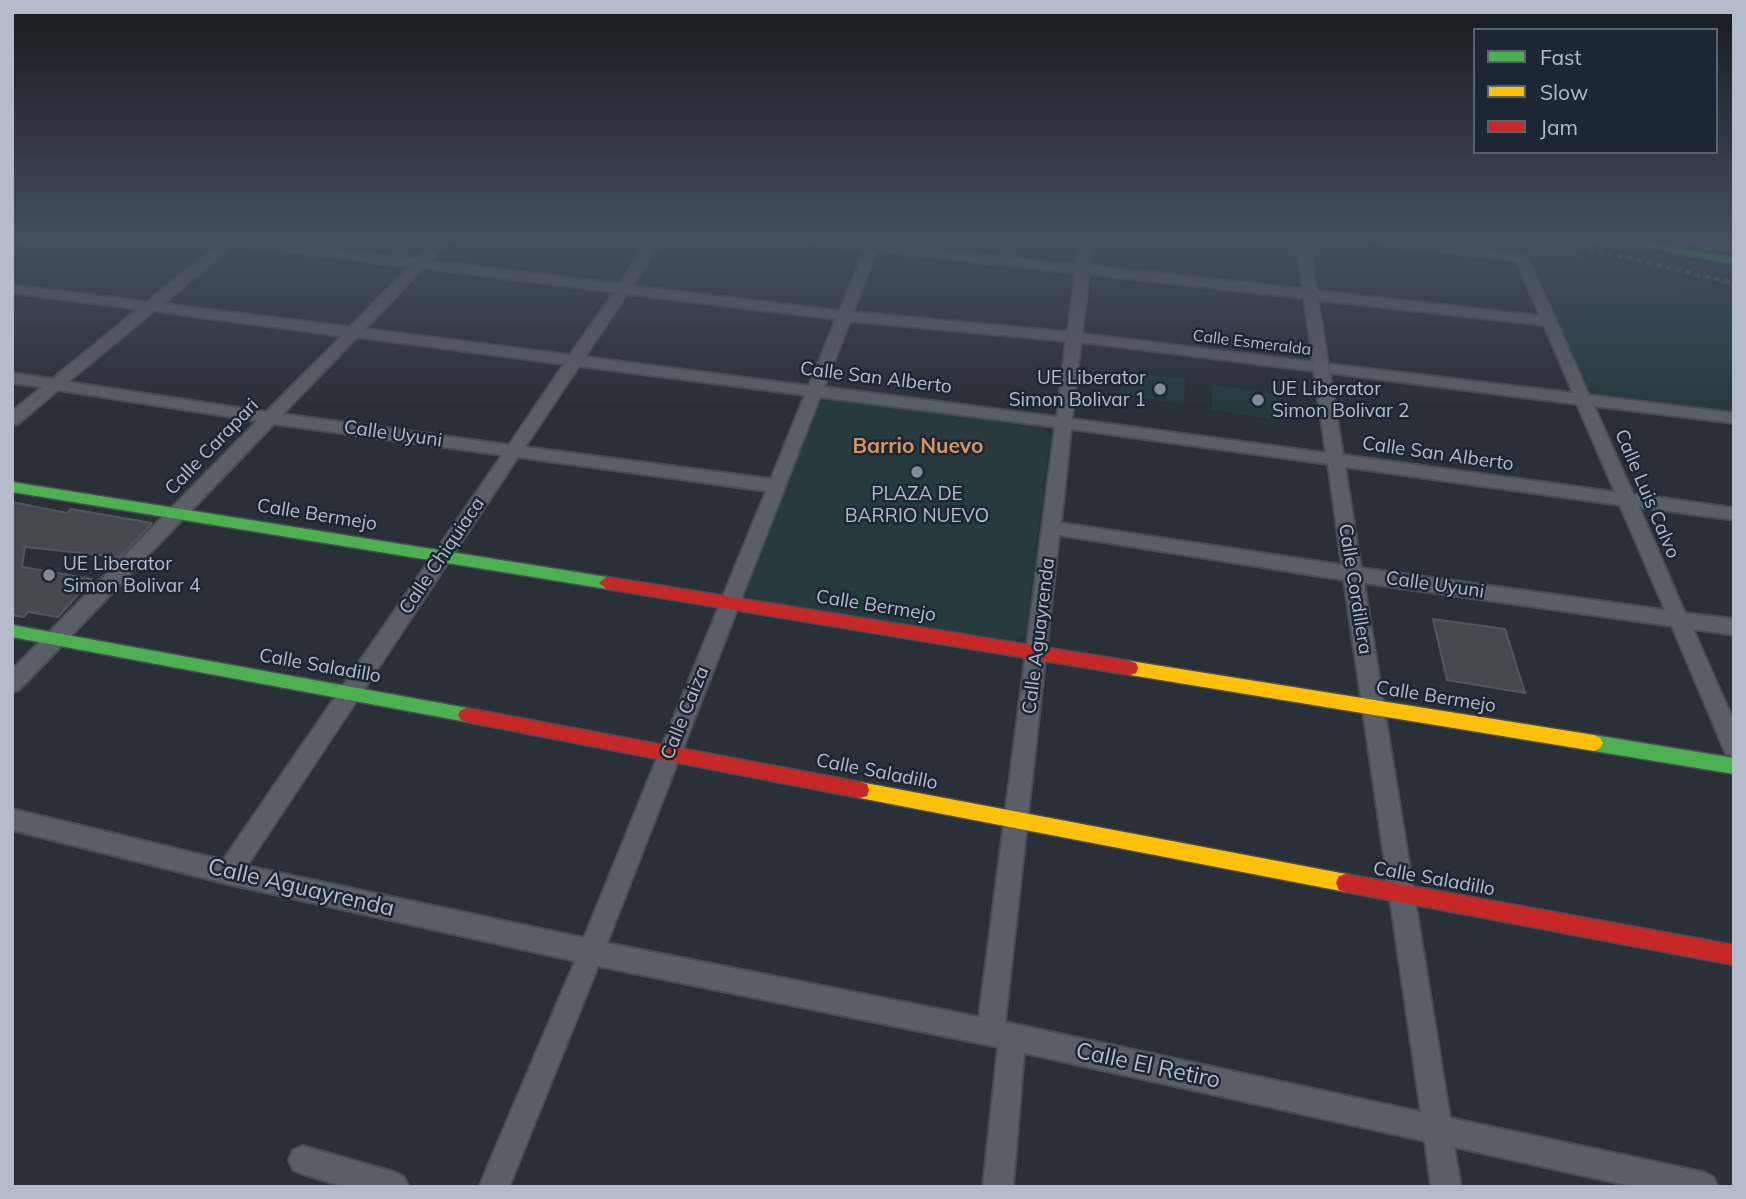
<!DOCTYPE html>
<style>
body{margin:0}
#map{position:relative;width:1746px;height:1199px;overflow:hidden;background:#2a3038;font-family:Mulish,sans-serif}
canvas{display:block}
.frame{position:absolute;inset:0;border:14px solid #b4bcc9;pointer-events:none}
.legend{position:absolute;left:1473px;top:28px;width:245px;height:126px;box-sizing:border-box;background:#1d2633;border:2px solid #59626f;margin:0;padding:9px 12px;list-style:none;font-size:21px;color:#b4bcc9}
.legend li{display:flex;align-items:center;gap:14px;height:35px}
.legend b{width:35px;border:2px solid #59626f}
</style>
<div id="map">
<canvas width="1746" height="1199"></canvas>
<div class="frame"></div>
<ul class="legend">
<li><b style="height:9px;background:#4caf50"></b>Fast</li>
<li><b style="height:9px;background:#ffc107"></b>Slow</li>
<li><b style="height:9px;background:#c62828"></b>Jam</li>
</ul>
</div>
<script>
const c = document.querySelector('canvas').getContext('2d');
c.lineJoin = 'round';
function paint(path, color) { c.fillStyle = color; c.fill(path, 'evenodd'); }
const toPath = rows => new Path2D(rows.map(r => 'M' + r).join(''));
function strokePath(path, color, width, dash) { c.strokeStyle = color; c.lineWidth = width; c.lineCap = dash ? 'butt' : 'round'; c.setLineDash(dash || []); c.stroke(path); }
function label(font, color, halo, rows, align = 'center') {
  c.font = font + ' Mulish,sans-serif'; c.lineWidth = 5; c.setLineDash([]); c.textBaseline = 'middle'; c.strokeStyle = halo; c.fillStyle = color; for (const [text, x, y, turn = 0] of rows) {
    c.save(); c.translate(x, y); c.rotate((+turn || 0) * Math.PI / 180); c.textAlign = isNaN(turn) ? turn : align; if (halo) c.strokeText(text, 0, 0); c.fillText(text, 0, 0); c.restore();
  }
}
const green = toPath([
 [1412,240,1577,240,1584,259,1539,253,1537,258],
 [1541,276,1734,295,1734,411,1596,393,1587,386,1540,282],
 [1122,371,1185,379,1184,404,1120,395],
 [1212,385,1276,394,1278,420,1212,410],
 [834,400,1041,428,1048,432,1050,437,1026,632,1016,641,750,600,744,586,812,408,818,402]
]);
const building = toPath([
 [12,502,67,513,71,509,152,523,120,557,25,547,22,567,92,579,58,617,28,612,24,617,12,615,12,502],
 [1433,619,1505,629,1525,693,1447,680,1433,619]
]);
const street = toPath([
 [12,240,21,240,12,245,12,240],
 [218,240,255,240,416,259,436,240,449,240,430,261,619,284,650,240,662,240,632,286,840,311,865,249,816,244,810,240,881,240,880,243,1076,265,1079,240,1092,240,1090,266,1303,289,1295,240,1308,240,1317,291,1540,316,1517,261,1380,244,1373,240,1410,240,1527,255,1589,395,1734,413,1734,423,1594,406,1633,494,1734,508,1734,520,1639,507,1685,613,1734,619,1734,635,1693,629,1734,722,1734,756,1726,754,1723,747,1672,626,1364,583,1450,1118,1703,1172,1713,1177,1718,1187,1635,1187,1454,1147,1461,1187,1431,1187,1425,1141,1024,1053,1013,1187,983,1187,998,1047,598,966,509,1187,479,1187,575,961,228,884,12,830,12,809,223,860,502,455,274,424,19,690,12,692,12,670,257,421,58,390,18,424,12,425,12,411,42,387,12,383,12,373,52,379,138,309,12,293,12,285,147,302,220,243,218,240],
 [234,245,409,267,350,327,163,304,234,245],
 [877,251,1075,273,1068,332,853,312,877,251],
 [423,268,614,292,570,355,365,329,423,268],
 [1089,274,1304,298,1313,362,1082,334,1089,274],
 [627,294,836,319,809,386,585,357,627,294],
 [1318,300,1544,325,1573,393,1328,364,1318,300],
 [154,311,342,336,266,412,68,382,154,311],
 [850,321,1066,341,1057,417,824,387,850,321],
 [357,337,564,364,509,445,283,414,357,337],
 [1081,342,1314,371,1326,453,1072,419,1081,342],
 [579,366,805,395,771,479,525,447,579,366],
 [1330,373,1577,404,1615,492,1343,455,1330,373],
 [820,397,1055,427,979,1017,607,943,820,397],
 [1071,429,1328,464,1342,565,1061,523,1071,429],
 [518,457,766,491,584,938,247,866,518,457],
 [1345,467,1620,505,1665,610,1361,568,1345,467],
 [1059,535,1344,580,1421,1112,1005,1022,1059,535],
 [1591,240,1618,240,1640,244,1642,247,1635,251,1593,243,1591,240],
 [1688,240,1713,240,1734,244,1734,252,1690,243,1688,240],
 [303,1146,394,1172,404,1177,409,1187,344,1187,303,1174,293,1170,289,1160,293,1150,303,1146]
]);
const fast = toPath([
 [1618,240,1639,240,1734,258,1734,264,1623,243,1618,240],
 [12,482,607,577,615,583,607,589,12,492,12,482],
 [12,625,467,708,473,710,476,715,473,720,467,722,12,637,12,625],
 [1594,735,1734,758,1734,774,1594,751,1588,748,1585,743,1588,738,1594,735]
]);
const slow = toPath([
 [1130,661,1594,735,1600,738,1603,743,1600,748,1594,751,1130,675,1124,673,1122,668,1124,663,1130,661],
 [860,782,1346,874,1353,876,1356,883,1353,890,1346,892,860,798,853,796,851,790,853,784,860,782]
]);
const jam = toPath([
 [607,577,1130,661,1136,663,1138,668,1136,673,1130,675,607,589,599,583,607,577],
 [467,708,860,782,867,784,869,790,867,796,860,798,467,722,461,720,458,715,461,710,467,708],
 [1346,874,1734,945,1734,965,1346,892,1339,890,1336,883,1339,876,1346,874]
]);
const rail = toPath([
 [1539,240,1591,249,1734,283]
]);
const markers = [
 [1160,389,7,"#848b96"],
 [1258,400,7,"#848b96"],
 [917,472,7,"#848b96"],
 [49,575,7,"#848b96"]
];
const farStreetnames = [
 ["Calle Esmeralda",1252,343,7]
];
const streetNames = [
 ["Calle San Alberto",876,378,7],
 ["Calle Uyuni",393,434,8],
 ["Calle Carapari",212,447,-46],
 ["Calle San Alberto",1438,454,8],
 ["Calle Luis Calvo",1647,494,67],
 ["Calle Bermejo",317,515,9],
 ["Calle Chiquiaca",442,556,-56],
 ["Calle Uyuni",1435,585,8],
 ["Calle Cordillera",1355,589,81],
 ["Calle Bermejo",876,606,9],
 ["Calle Aguayrenda",1039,636,-83],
 ["Calle Saladillo",320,666,10],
 ["Calle Bermejo",1436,697,9],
 ["Calle Caiza",685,713,-68],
 ["Calle Saladillo",877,772,11],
 ["Calle Saladillo",1434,879,10]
];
const poiNames = [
 ["UE Liberator",1146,378,"right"],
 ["Simon Bolivar 1",1146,400,"right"],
 ["UE Liberator",1272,389],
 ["Simon Bolivar 2",1272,411],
 ["PLAZA DE",917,494,"center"],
 ["BARRIO NUEVO",917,516,"center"],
 ["UE Liberator",63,564],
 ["Simon Bolivar 4",63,586]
];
const neighbourhoodNames = [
 ["Barrio Nuevo",918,447]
];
const nearStreetnames = [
 ["Calle Aguayrenda",301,888,13],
 ["Calle El Retiro",1148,1066,12]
];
paint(green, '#273a3e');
paint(building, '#444950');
strokePath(building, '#52575f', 2);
strokePath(street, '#484c53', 4);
strokePath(fast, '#484c53', 3);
strokePath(slow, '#484c53', 3);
strokePath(jam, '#484c53', 3);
paint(street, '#5a5e66');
paint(fast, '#4caf50');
paint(slow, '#ffc107');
paint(jam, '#c62828');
strokePath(rail, '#595d64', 4.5, [5, 5]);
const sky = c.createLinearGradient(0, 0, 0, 408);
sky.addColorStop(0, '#171a1f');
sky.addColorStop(0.59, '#444e5e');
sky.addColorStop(1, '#444e5e00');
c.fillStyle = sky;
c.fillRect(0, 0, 1746, 408);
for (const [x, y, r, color] of markers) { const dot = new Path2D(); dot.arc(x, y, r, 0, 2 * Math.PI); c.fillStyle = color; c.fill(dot); strokePath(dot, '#1d2633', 2.5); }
label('16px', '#b4bcc9', '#1d2633', farStreetnames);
label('19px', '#b4bcc9', '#1d2633', streetNames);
label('19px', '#b4bcc9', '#1d2633', poiNames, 'left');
label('bold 21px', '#d59563', '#1d2633', neighbourhoodNames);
label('23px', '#b4bcc9', '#1d2633', nearStreetnames);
</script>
